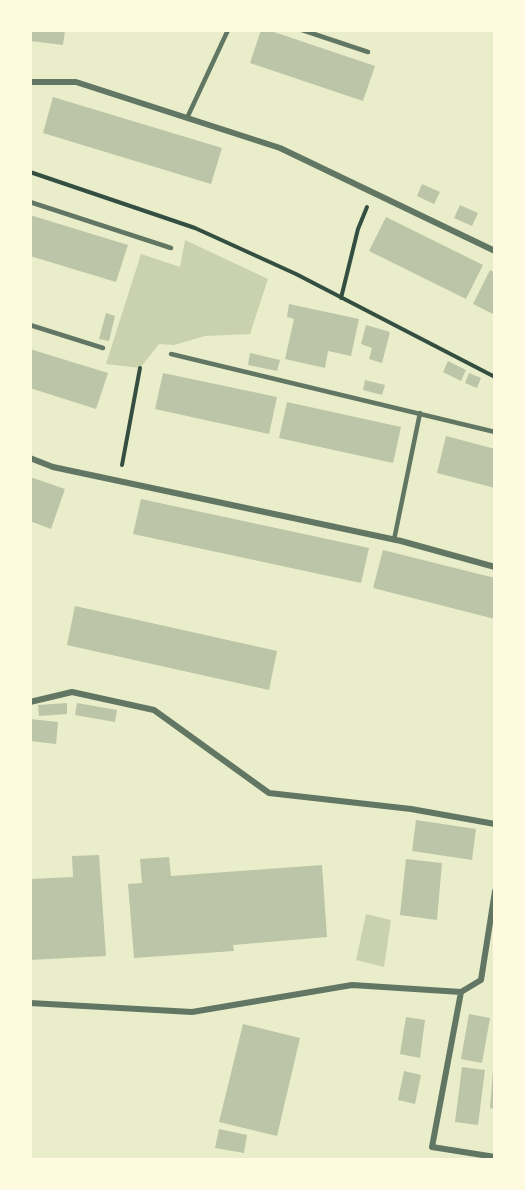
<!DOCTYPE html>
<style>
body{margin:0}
#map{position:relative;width:525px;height:1190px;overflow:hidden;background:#e9edc9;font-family:"Fira Sans",sans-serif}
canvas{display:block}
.frame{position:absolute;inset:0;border:32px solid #fefae0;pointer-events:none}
</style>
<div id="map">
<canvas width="525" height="1190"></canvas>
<div class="frame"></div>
</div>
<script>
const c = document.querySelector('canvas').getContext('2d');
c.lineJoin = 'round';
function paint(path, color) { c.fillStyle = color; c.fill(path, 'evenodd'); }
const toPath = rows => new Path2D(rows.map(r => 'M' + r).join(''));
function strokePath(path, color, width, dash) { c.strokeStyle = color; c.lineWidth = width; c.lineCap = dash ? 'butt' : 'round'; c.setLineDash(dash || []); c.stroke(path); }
const green = toPath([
 [185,240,268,279,250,334,205,336,174,345,159,344,140,368,106,364,141,254,180,267],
 [366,914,391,920,384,967,356,960]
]);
const building = toPath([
 [30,30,65,30,63,45,30,41],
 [261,30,268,30,375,66,363,101,250,63],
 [53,97,222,148,211,184,43,133],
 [422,184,440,192,434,204,417,196],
 [460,205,478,213,472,226,454,218],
 [30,215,128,245,116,282,30,256],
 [386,217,483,265,466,299,369,251],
 [490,270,495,273,495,315,473,304],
 [289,304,359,319,351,356,328,351,325,368,285,359,294,319,287,317],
 [106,313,115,316,109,341,99,339],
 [366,325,390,332,382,363,369,359,372,348,361,344],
 [30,349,108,373,96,409,30,388],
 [250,353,280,360,277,371,248,365],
 [448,361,466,370,461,381,443,372],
 [163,373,277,397,269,434,155,409],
 [469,373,481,378,477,388,465,383],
 [365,380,385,385,382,395,363,390],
 [287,402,401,427,393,463,279,438],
 [446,436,495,449,495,488,437,473],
 [30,477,65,489,51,529,30,521],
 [141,499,369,548,361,583,133,534],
 [383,550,495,578,495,619,373,588],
 [75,606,277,651,269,690,67,645],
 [67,703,67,714,39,716,38,705],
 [77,703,117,710,115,722,75,715],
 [30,719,58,722,56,744,30,741],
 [416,820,476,829,472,860,412,851],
 [99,855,106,956,30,960,30,879,73,877,72,856],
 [169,857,171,876,322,865,327,937,233,945,234,951,134,958,128,884,142,883,140,859],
 [406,859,442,863,437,920,400,915],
 [469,1014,490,1018,482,1063,461,1059],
 [406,1017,425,1020,420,1058,400,1054],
 [243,1024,300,1038,277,1136,219,1122],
 [462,1067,485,1070,478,1125,455,1122],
 [493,1069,495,1069,495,1109,490,1108],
 [404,1071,421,1075,415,1104,398,1100],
 [219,1129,247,1135,244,1153,215,1148]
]);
const path = toPath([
 [30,172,195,228,296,274,495,377],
 [341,298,358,229,367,207],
 [122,465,140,368]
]);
const service = toPath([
 [302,30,368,52],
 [187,118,228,30],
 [30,202,171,248],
 [30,325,103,348],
 [171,354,495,432],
 [394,540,420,413]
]);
const minor = toPath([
 [30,82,76,82,280,148,495,251],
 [30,458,53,467,401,541,495,567],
 [30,702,72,692,154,710,269,793,411,809,495,824],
 [461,992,432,1147,495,1157],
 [30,1003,192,1012,352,985,461,992,481,980,495,891]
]);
paint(green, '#cad2ad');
paint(building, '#bcc5a7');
strokePath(path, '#344e41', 4);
strokePath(service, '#617663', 4.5);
strokePath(minor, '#617663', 6);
</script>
